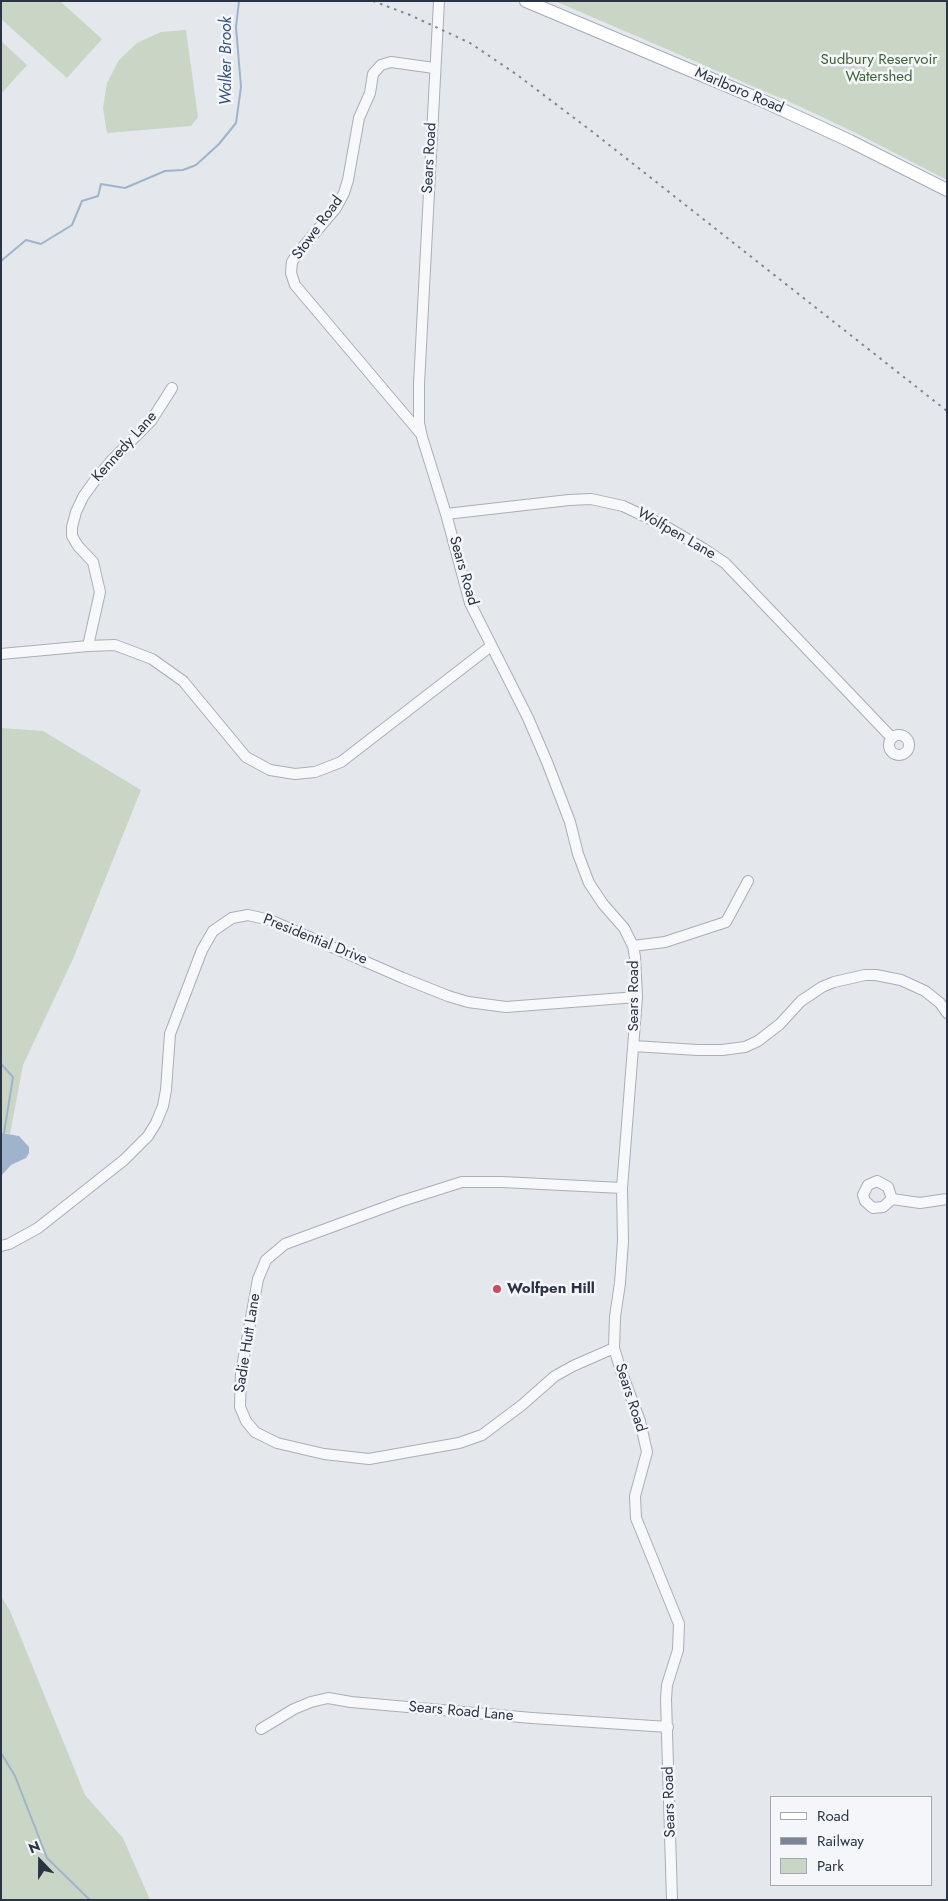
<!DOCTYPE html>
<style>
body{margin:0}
#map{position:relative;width:948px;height:1901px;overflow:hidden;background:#e4e7ec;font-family:Jost,sans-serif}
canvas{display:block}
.frame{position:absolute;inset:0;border:2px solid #2b3445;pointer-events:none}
.legend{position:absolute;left:770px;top:1796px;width:162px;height:90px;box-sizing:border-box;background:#f4f6f9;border:1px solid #a4a8b1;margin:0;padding:6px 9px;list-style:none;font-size:15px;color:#2b3445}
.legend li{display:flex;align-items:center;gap:10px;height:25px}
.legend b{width:25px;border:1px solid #a4a8b1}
.north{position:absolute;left:15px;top:1836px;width:50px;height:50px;-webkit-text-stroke:4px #f4f6f9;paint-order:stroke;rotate:338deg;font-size:14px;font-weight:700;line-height:20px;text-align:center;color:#2b3445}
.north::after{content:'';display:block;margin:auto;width:18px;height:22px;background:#2b3445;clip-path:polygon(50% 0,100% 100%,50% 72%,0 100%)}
</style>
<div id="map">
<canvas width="948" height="1901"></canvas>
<div class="frame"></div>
<ul class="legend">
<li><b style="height:6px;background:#fff"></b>Road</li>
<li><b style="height:6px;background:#7d8696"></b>Railway</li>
<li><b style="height:14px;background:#c9d6c5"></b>Park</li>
</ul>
<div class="north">N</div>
</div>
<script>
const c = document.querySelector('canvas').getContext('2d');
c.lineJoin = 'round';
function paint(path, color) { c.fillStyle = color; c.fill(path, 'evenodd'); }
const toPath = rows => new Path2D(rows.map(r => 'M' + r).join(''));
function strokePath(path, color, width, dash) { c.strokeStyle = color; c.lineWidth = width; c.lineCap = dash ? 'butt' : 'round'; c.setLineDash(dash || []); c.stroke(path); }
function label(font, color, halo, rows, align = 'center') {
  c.font = font + ' Jost,sans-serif'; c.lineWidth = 5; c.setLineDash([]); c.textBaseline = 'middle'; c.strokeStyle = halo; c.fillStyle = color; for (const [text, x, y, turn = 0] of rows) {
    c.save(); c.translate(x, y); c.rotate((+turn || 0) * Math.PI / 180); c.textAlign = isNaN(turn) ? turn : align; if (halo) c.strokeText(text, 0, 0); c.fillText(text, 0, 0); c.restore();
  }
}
const green = toPath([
 [1,1,60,1,102,39,67,78,1,19],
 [555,1,947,1,947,180,856,133,801,107],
 [186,30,198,117,191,126,107,133,103,108,107,83,119,60,137,43,161,32],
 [1,41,27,65,1,94],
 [1,728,43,731,141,790,73,959,23,1065,10,1134,1,1133],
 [1,1596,10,1611,85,1795,123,1838,150,1900,1,1900]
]);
const water = toPath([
 [1,1133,19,1136,29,1147,29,1153,26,1158,11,1165,1,1176]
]);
const stream = toPath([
 [1,261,26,240,41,244,72,225,82,201,98,196,101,184,125,188,165,171,183,170,196,165,219,144,236,123,241,87,236,27,239,1],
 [1,1064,13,1077,4,1133],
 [1,1753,15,1776,47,1858,90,1900]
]);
const minor = toPath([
 [439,1,419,384,419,423,422,437,446,514,470,603,528,718,547,762,570,822,578,854,589,883,603,904,624,928,633,946,635,957,637,997,622,1188,623,1241,620,1283,615,1317,614,1348,621,1371,640,1421,647,1452,635,1496,636,1518,679,1624,678,1650,667,1685,666,1699,672,1900],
 [421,434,295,285,291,273,292,262,297,254,336,208,344,193,348,180,359,118,370,93,373,74,381,65,391,62,434,68],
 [446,514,569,500,591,499,623,506,665,526,704,549,725,563,892,738],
 [88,646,100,592,93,562,78,546,72,536,72,527,76,512,83,497,93,483,111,461,151,421,172,388],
 [1,654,88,646,115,645,152,659,183,681,246,757,270,770,295,774,315,772,341,762,491,646],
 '889 745a10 10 0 1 1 20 0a10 10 0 1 1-20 0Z',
 [633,946,665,942,726,922,748,881],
 [634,1046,697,1050,722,1050,745,1047,758,1041,780,1024,801,1001,822,987,834,982,865,975,876,975,901,980,925,991,940,1003,947,1013],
 [877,1181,888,1187,892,1199,883,1207,873,1208,865,1201,863,1195,868,1185,877,1181],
 [892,1199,920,1203,947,1199],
 [1,1246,9,1244,38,1228,124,1160,148,1136,156,1123,163,1106,166,1090,170,1034,202,950,213,931,232,918,248,915,270,920,403,978,448,996,468,1002,506,1007,637,997],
 [614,1348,573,1366,555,1376,522,1405,482,1435,459,1443,369,1459,324,1454,277,1443,255,1432,246,1421,240,1407,241,1373,258,1279,266,1260,285,1244,402,1201,462,1182,502,1182,622,1188],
 [261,1729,294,1709,311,1702,328,1698,351,1702,532,1718,668,1727]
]);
const major = toPath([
 [526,1,761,100,850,141,947,190]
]);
const rail = toPath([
 [373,1,410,15,470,43,516,74,594,133,947,411]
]);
const markers = [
 [497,1289,5,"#d1495b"]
];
const parkNames = [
 ["Sudbury Reservoir",879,60],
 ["Watershed",879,77]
];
const streetNames = [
 ["Marlboro Road",739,91,23],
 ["Sears Road",430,158,-87],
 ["Stowe Road",318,228,-54],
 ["Kennedy Lane",125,447,-48],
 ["Wolfpen Lane",676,534,30],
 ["Sears Road",463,571,74],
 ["Presidential Drive",315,940,22],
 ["Sears Road",634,996,-90],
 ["Sadie Hutt Lane",248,1343,-81],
 ["Sears Road",630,1398,72],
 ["Sears Road Lane",461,1712,5],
 ["Sears Road",670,1802,-92]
];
const poiNames = [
 ["Wolfpen Hill",507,1289]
];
const waterNames = [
 ["Walker Brook",227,61,-90]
];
paint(green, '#c9d6c5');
paint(water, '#9fb4cc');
strokePath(stream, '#9fb4cc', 2);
strokePath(minor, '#a9aeb7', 12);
strokePath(major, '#a3abb8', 14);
strokePath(minor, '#f7f8fa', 10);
strokePath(major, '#fff', 12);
strokePath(rail, '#7d8696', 2, [2.5, 5]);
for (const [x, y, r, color] of markers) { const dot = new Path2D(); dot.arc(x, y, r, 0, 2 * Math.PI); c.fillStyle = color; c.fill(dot); strokePath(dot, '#f4f6f9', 2); }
label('15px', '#3f6138', '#f4f6f9', parkNames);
label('15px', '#2b3445', '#f4f6f9', streetNames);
label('bold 15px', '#2b3445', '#f4f6f9', poiNames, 'left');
label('italic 16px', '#34527a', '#f4f6f9', waterNames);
</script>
